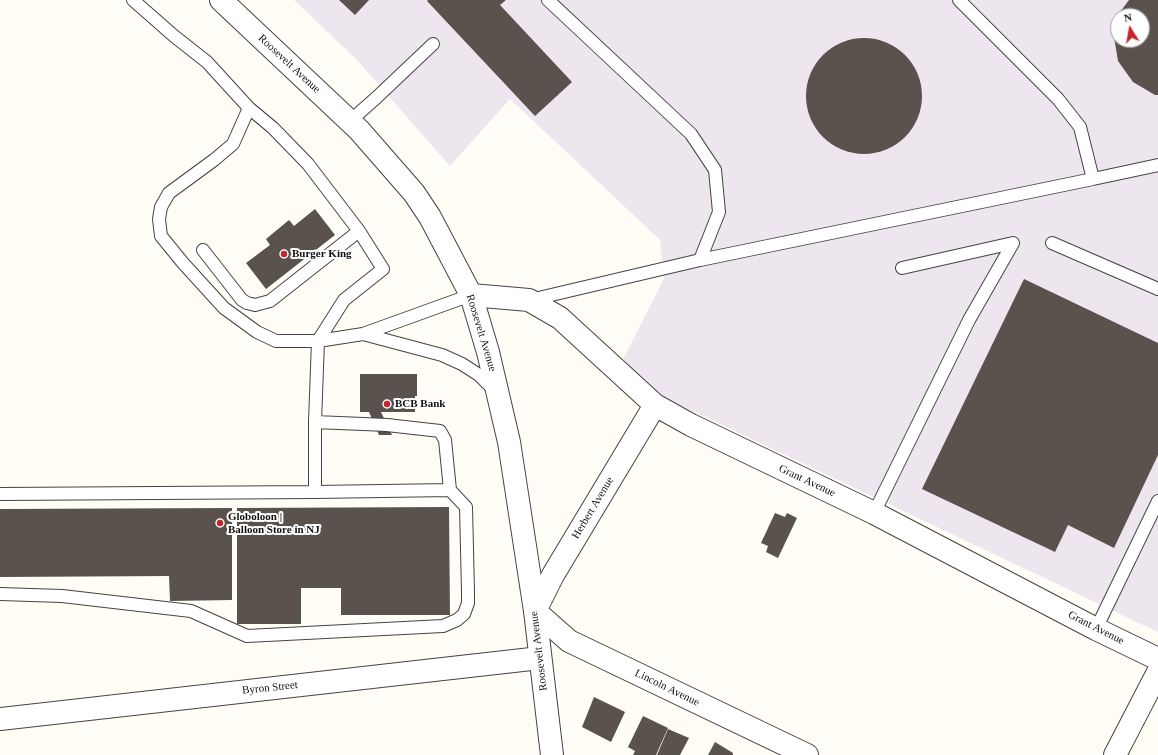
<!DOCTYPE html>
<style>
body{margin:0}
#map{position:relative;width:1158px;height:755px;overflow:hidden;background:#fffdf5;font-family:"Times New Roman",serif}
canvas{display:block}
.north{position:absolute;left:1110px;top:8px;width:40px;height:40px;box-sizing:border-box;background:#fff;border:1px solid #a0a0a0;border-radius:50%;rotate:349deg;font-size:11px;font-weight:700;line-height:16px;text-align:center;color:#111}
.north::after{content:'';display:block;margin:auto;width:14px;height:18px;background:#c4262e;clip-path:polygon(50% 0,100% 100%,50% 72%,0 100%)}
</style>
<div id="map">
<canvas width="1158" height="755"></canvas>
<div class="north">N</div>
</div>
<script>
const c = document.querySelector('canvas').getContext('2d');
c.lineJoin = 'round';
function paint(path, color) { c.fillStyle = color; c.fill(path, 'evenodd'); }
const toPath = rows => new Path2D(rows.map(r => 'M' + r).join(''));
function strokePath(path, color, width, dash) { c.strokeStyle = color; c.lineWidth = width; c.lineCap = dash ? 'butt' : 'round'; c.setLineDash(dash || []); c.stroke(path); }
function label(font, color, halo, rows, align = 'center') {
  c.font = font + ' "Times New Roman",serif'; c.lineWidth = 4; c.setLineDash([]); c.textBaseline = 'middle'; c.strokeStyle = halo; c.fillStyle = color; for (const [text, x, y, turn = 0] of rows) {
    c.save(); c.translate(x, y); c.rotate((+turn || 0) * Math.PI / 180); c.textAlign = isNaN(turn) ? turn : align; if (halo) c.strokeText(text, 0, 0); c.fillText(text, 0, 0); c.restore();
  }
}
const industrial = toPath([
 [294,0,1158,0,1158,632,659,395,623,359,664,279,660,240,510,99,450,166,357,60],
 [1118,16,1142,16,1142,40,1118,40]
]);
const building = toPath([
 [339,0,369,0,355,15],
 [428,0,506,0,500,5,572,82,535,116,427,1],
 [1129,0,1158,0,1158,95,1155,95,1133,82,1118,61,1114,37,1117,23,1118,40,1142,40,1142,16,1119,16,1120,12],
 '806 96a58 58 0 1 1 116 0a58 58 0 1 1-116 0Z',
 [315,209,335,235,266,289,246,263,270,245,266,239,289,220,294,226],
 [1024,279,1158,343,1158,455,1114,548,1068,525,1055,552,922,489],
 [360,374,417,374,417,396,415,396,415,412,381,412,392,435,379,435,369,412,360,412],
 [449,507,450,615,341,615,341,588,301,588,301,624,237,624,237,508],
 [232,508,232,600,170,601,169,576,0,577,0,509],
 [775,513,785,517,787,513,797,518,778,558,766,552,768,546,761,543],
 [594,697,625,712,611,742,582,727],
 [643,716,668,728,656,755,633,755,635,751,628,747],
 [668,729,689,738,680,755,657,755],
 [715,742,733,753,733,755,708,755]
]);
const service = toPath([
 [133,0,174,36,207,62,249,108,273,128,308,164,359,231,383,269,344,300,318,341,276,341,257,332,224,308,183,263,161,236,159,219,161,207,169,193,214,160,233,144,249,108],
 [548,0,691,134,715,170,719,212,700,260],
 [350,121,376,98,433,44],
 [1093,179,1158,165],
 [1052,243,1158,289],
 [203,250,242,300,247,303,255,305,270,301,359,231],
 [530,300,700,260,1093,179,1080,127,1058,99,959,0],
 [363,334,442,355,462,364,479,375,494,390],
 [315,492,315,422,318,341,363,334,471,295],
 [0,494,315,492,450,490],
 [874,513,969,320,1013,243,902,268],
 [0,594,62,596,191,611,247,636,443,626,457,620,464,614,468,603,468,592,466,507,450,490,445,440,440,431,387,425,315,422],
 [1096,629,1158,501]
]);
const minor = toPath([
 [471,295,529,300,560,318,655,405,691,425,874,513,1096,629,1158,659],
 [655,405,553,575,535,611,569,641,807,755],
 [0,719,540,658],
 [1115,755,1158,672]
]);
const tertiary = toPath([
 [221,0,359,130,414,193,430,217,471,295,488,352,509,442,535,611,552,755]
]);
const markers = [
 [284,254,4,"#c4262e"],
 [387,404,4,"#c4262e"],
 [220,523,4,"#c4262e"]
];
const streetNames = [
 ["Roosevelt Avenue",289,64,43],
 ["Roosevelt Avenue",481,333,73],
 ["Grant Avenue",807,481,25],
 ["Herbert Avenue",593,508,-59],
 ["Grant Avenue",1096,628,27],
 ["Roosevelt Avenue",539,651,-97],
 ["Byron Street",270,688,-6],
 ["Lincoln Avenue",667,688,26]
];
const poiNames = [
 ["Burger King",292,254],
 ["BCB Bank",395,404],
 ["Globoloon |",228,517],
 ["Balloon Store in NJ",228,530]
];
paint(industrial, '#eee6ef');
paint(building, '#5a524d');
strokePath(service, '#444', 14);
strokePath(minor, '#444', 24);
strokePath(tertiary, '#444', 24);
strokePath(service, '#fff', 12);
strokePath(minor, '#fff', 22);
strokePath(tertiary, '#fff', 22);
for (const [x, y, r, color] of markers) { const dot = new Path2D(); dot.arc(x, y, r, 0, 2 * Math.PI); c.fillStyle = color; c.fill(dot); strokePath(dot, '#fff', 1.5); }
label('11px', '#111', '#fff', streetNames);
label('bold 11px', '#111', '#fff', poiNames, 'left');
</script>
